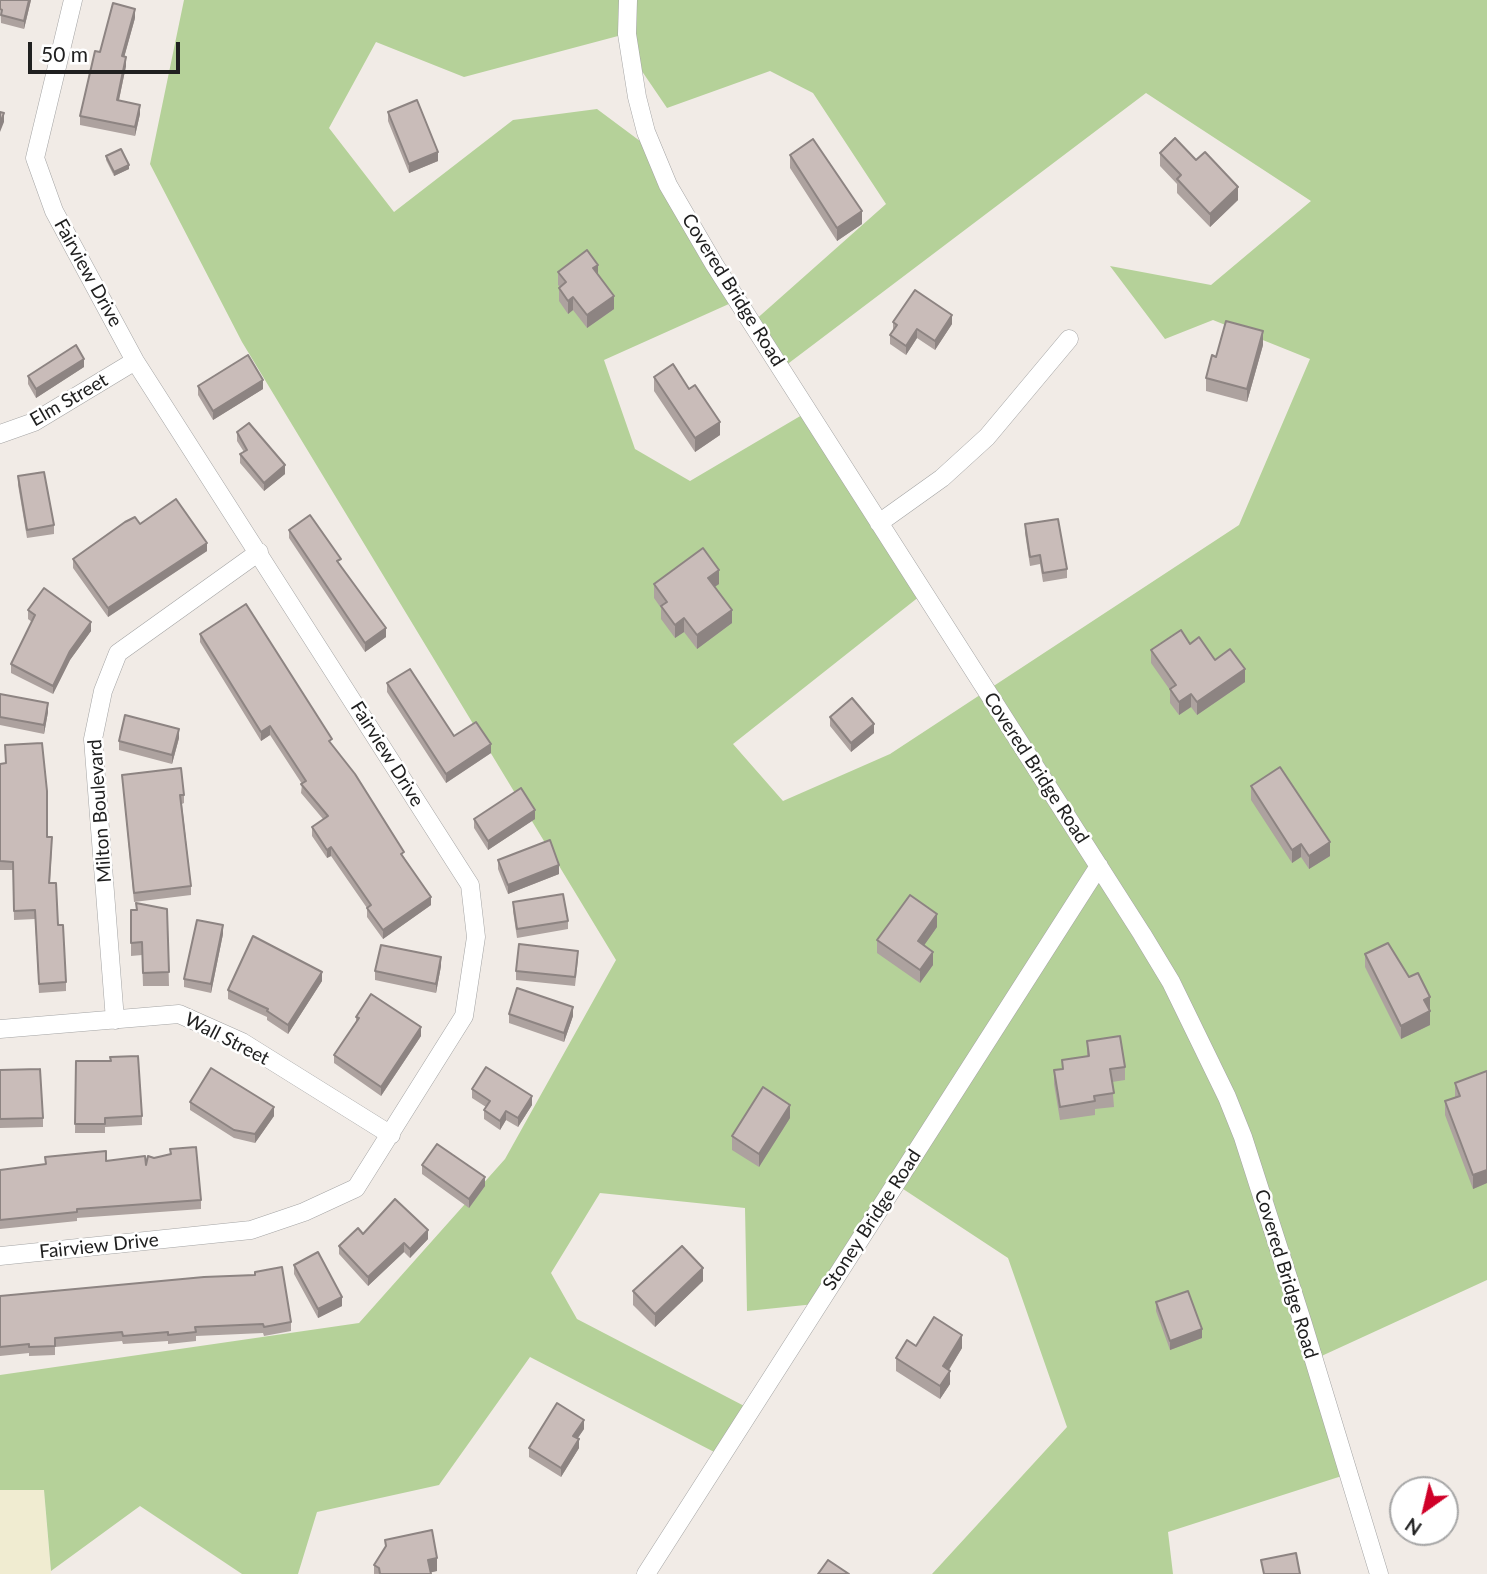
<!DOCTYPE html>
<style>
body{margin:0}
#map{position:relative;width:1487px;height:1574px;overflow:hidden;background:#f1ebe6;font-family:Lato,sans-serif}
canvas{display:block}
.north{position:absolute;left:1389px;top:1476px;width:70px;height:70px;box-sizing:border-box;background:#fff;border:2px solid #a6a6a6;border-radius:50%;rotate:214deg;font-size:19px;font-weight:700;line-height:28px;text-align:center;color:#202020}
.north::after{content:'';display:block;margin:auto;width:24px;height:32px;background:#d00028;clip-path:polygon(50% 0,100% 100%,50% 72%,0 100%)}
.scale{position:absolute;left:28px;top:42px;width:152px;height:32px;box-sizing:border-box;border:4px solid #202020;border-top:0;padding-left:9px;font-size:21px;line-height:24px;white-space:nowrap;color:#202020;-webkit-text-stroke:5px #fff;paint-order:stroke}
</style>
<div id="map">
<canvas width="1487" height="1574"></canvas>
<div class="north">N</div>
<div class="scale">50 m</div>
</div>
<script>
const c = document.querySelector('canvas').getContext('2d');
c.lineJoin = 'round';
function paint(path, color) { c.fillStyle = color; c.fill(path, 'evenodd'); }
const toPath = rows => new Path2D(rows.map(r => 'M' + r).join(''));
function strokePath(path, color, width, dash) { c.strokeStyle = color; c.lineWidth = width; c.lineCap = dash ? 'butt' : 'round'; c.setLineDash(dash || []); c.stroke(path); }
function label(font, color, halo, rows, align = 'center') {
  c.font = font + ' Lato,sans-serif'; c.lineWidth = 5; c.setLineDash([]); c.textBaseline = 'middle'; c.strokeStyle = halo; c.fillStyle = color; for (const [text, x, y, turn = 0] of rows) {
    c.save(); c.translate(x, y); c.rotate((+turn || 0) * Math.PI / 180); c.textAlign = isNaN(turn) ? turn : align; if (halo) c.strokeText(text, 0, 0); c.fillText(text, 0, 0); c.restore();
  }
}
const farmland = toPath([
 [0,1490,44,1490,51,1574,0,1574]
]);
const forest = toPath([
 [184,0,1487,0,1487,1280,1315,1359,1348,1474,1168,1532,1173,1574,932,1574,1067,1427,1008,1258,894,1183,815,1304,747,1311,745,1208,600,1193,551,1273,577,1319,750,1409,720,1455,530,1357,439,1485,317,1512,298,1574,242,1574,140,1506,51,1571,44,1490,0,1490,0,1375,359,1323,505,1159,616,960,242,342,150,164],
 [618,36,667,108,770,71,813,93,886,204,753,322,781,369,1146,93,1311,201,1211,285,1110,266,1165,339,1213,320,1310,359,1239,525,890,754,783,801,733,744,920,596,802,415,690,481,635,449,604,360,740,299,652,150,597,109,513,120,394,212,329,128,376,42,464,77]
]);
const street = toPath([
 [628,0,627,34,637,97,646,132,668,185,714,264,1142,934,1171,982,1227,1097,1243,1137,1303,1324,1379,1574],
 [0,434,34,422,135,361],
 [879,523,942,478,987,437,1069,339],
 [115,1020,93,739,103,691,118,653,259,552],
 [0,1029,179,1014,242,1042,391,1135],
 [0,1256,251,1230,304,1212,356,1188,464,1016,476,937,470,885,135,361,54,211,35,158,73,0],
 [646,1574,1099,866]
]);
const wall = toPath([
 [0,0,31,0,24,29,1,23],
 [135,18,124,57,126,66,119,100,140,114,135,136,80,125,80,116,100,52],
 [388,112,438,161,409,173,388,121],
 [1160,153,1196,160,1238,200,1210,227,1177,193,1177,184,1160,166],
 [790,155,862,224,837,241,790,168],
 [106,156,129,169,114,176,106,160],
 [558,272,598,275,614,309,587,328,573,310,568,314,559,301,559,288,560,287,558,285],
 [893,322,952,324,935,350,917,338,906,355,890,344,890,335,893,330],
 [1263,345,1247,402,1206,391,1206,378,1216,357],
 [84,367,36,398,28,384,28,376],
 [654,377,689,389,720,435,695,452,654,391],
 [198,386,263,389,213,420,198,395],
 [237,432,285,474,264,491,240,463,240,454,244,452,237,441],
 [18,476,54,525,54,534,27,538,18,485],
 [140,524,207,551,108,617,73,568,73,559],
 [1025,524,1067,569,1067,578,1043,582,1040,564,1030,566,1025,533],
 [289,530,341,566,386,637,365,652,289,538],
 [654,584,719,584,715,587,732,623,697,649,684,632,675,638,661,619,661,608,654,598],
 [28,610,91,631,70,660,53,694,11,673,11,664,32,622,28,619],
 [200,634,332,745,404,857,431,905,383,939,367,917,367,908,331,856,327,858,312,836,312,827,323,819,301,793,302,784,270,735,261,741,200,642],
 [1190,644,1215,660,1245,682,1197,715,1191,707,1179,715,1170,703,1170,690,1151,663,1151,650],
 [387,683,454,736,491,753,446,783,387,692],
 [0,694,48,712,44,734,0,725],
 [830,717,874,733,851,752,830,726],
 [179,738,172,764,119,750,119,741],
 [0,764,47,837,52,846,50,883,58,925,66,982,66,991,39,993,35,919,14,920,13,870,0,870],
 [122,775,184,795,184,803,182,804,191,886,191,895,134,902],
 [1251,786,1330,856,1309,869,1301,857,1292,863,1251,800],
 [474,819,535,819,488,850,474,828],
 [498,860,559,874,508,894,498,869],
 [513,902,568,921,568,929,517,938,513,911],
 [136,903,167,909,169,986,143,986,142,955,131,956,131,910,136,910],
 [937,927,924,945,933,965,920,983,877,953,877,940],
 [223,934,211,993,184,987,184,979],
 [1365,954,1430,1010,1430,1025,1401,1039,1365,967],
 [578,960,575,986,516,980,516,971],
 [441,966,436,993,375,980,375,971],
 [322,981,288,1034,267,1020,267,1017,228,999,228,990],
 [509,1014,573,1016,564,1042,509,1023],
 [356,1017,421,1036,381,1096,334,1063,334,1055,356,1022],
 [1087,1041,1125,1067,1125,1080,1112,1082,1114,1107,1095,1109,1095,1115,1060,1120,1054,1084,1054,1070,1062,1069,1062,1060,1087,1056],
 [76,1061,142,1116,142,1125,105,1127,105,1133,75,1133],
 [0,1070,43,1118,43,1127,0,1128],
 [1487,1072,1487,1183,1473,1189,1445,1115,1445,1101,1455,1097,1455,1083],
 [472,1089,532,1105,518,1127,506,1120,500,1130,484,1119,484,1110,486,1107,472,1098],
 [190,1102,274,1116,255,1143,234,1138,190,1110],
 [790,1118,759,1167,732,1150,732,1136],
 [45,1157,106,1161,146,1165,201,1200,201,1209,77,1218,77,1221,0,1229,0,1170,45,1164],
 [422,1165,485,1186,469,1208,422,1174],
 [363,1234,428,1239,410,1258,404,1252,368,1286,339,1254,339,1246],
 [294,1265,342,1306,318,1318,294,1274],
 [703,1281,655,1327,633,1305,633,1291],
 [0,1296,291,1322,291,1331,264,1336,263,1333,196,1336,196,1341,168,1344,168,1341,123,1344,122,1341,55,1347,55,1355,29,1356,29,1353,0,1356],
 [1156,1302,1202,1338,1170,1350,1156,1311],
 [916,1346,962,1348,949,1370,950,1384,940,1399,896,1371,896,1358],
 [584,1429,577,1439,579,1448,561,1477,529,1457,529,1448],
 [385,1540,437,1571,431,1572,431,1574,374,1574,374,1565,385,1548]
]);
const shadedWall = toPath([
 [29,0,31,0,24,29,24,21],
 [135,9,135,18,122,65,122,56],
 [126,57,126,66,117,109,117,100],
 [140,105,140,114,135,136,135,127],
 [4,113,4,122,0,132,0,123],
 [438,152,438,161,409,173,409,164],
 [129,165,129,169,114,176,114,172],
 [1238,187,1238,200,1210,227,1210,214],
 [862,211,862,224,837,241,837,228],
 [598,265,598,278,593,268],
 [614,296,614,309,587,328,587,315],
 [573,297,573,310,568,314,568,301],
 [952,315,952,324,935,350,935,341],
 [917,329,917,338,906,355,906,346],
 [1263,331,1263,345,1247,402,1247,389],
 [84,359,84,367,36,398,36,389],
 [263,380,263,389,213,420,213,411],
 [720,422,720,435,695,452,695,438],
 [285,465,285,474,264,491,264,483],
 [207,543,207,551,108,617,108,608],
 [719,570,719,584,708,591,708,578],
 [732,610,732,623,697,649,697,635],
 [684,618,684,632,675,638,675,625],
 [91,622,91,631,70,660,53,694,53,686,70,651],
 [386,628,386,637,365,652,365,643],
 [1245,669,1245,682,1197,715,1197,702],
 [1191,694,1191,707,1179,715,1179,702],
 [48,703,48,712,44,734,44,725],
 [874,724,874,733,851,752,851,743],
 [270,726,270,735,261,741,261,732],
 [179,729,179,738,172,764,172,755],
 [491,744,491,753,446,783,446,774],
 [535,810,535,819,488,850,488,841],
 [1330,842,1330,856,1309,869,1309,856],
 [1301,844,1301,857,1292,863,1292,850],
 [331,847,331,856,327,858,327,850],
 [559,865,559,874,508,894,508,885],
 [431,897,431,905,383,939,383,930],
 [937,914,937,927,918,954,918,941],
 [223,925,223,934,211,993,211,984],
 [933,952,933,965,920,983,920,970],
 [441,957,441,966,436,993,436,984],
 [322,972,322,981,288,1034,288,1025],
 [1430,997,1430,1010,1424,1013,1424,1000],
 [573,1007,573,1016,564,1042,564,1033],
 [1430,1011,1430,1025,1401,1039,1401,1026],
 [421,1027,421,1036,381,1096,381,1087],
 [532,1096,532,1105,518,1127,518,1118],
 [790,1105,790,1118,759,1167,759,1154],
 [274,1107,274,1116,255,1143,255,1134],
 [506,1111,506,1120,500,1130,500,1121],
 [1487,1170,1487,1183,1473,1189,1473,1175],
 [485,1177,485,1186,469,1208,469,1199],
 [428,1230,428,1239,410,1258,410,1249],
 [404,1243,404,1252,368,1286,368,1277],
 [703,1268,703,1281,655,1327,655,1314],
 [342,1297,342,1306,318,1318,318,1309],
 [1202,1329,1202,1338,1170,1350,1170,1341],
 [962,1335,962,1348,943,1379,943,1366],
 [950,1371,950,1384,940,1399,940,1386],
 [584,1420,584,1429,573,1445,573,1436],
 [579,1439,579,1448,561,1477,561,1468],
 [437,1558,437,1571,428,1573,428,1560]
]);
const building = toPath([
 [0,0,29,0,24,21,1,15,2,10,0,9,0,0],
 [113,3,135,9,122,56,126,57,117,100,140,105,135,127,80,116,95,51,100,52,113,3],
 [417,100,438,152,409,164,388,112,417,100],
 [0,112,4,113,0,123,0,112],
 [1175,138,1196,160,1205,152,1238,187,1210,214,1177,179,1181,175,1160,153,1175,138],
 [813,139,862,211,837,228,790,155,813,139],
 [121,149,129,165,114,172,106,156,121,149],
 [587,250,598,265,593,268,614,296,587,315,573,297,568,301,559,288,566,282,558,272,587,250],
 [915,290,952,315,935,341,917,329,906,346,890,335,897,325,893,322,915,290],
 [1226,321,1263,331,1247,389,1206,378,1212,355,1216,357,1226,321],
 [76,345,84,359,36,389,28,376,76,345],
 [248,355,263,380,213,411,198,386,248,355],
 [673,364,689,389,695,385,720,422,695,438,654,377,673,364],
 [249,423,285,465,264,483,240,454,247,450,237,432,249,423],
 [44,472,54,525,27,530,18,476,44,472],
 [176,499,207,543,108,608,73,559,125,522,135,517,140,524,176,499],
 [310,515,341,559,337,561,386,628,365,643,289,530,310,515],
 [1058,519,1067,569,1043,573,1040,555,1030,557,1025,524,1058,519],
 [703,548,719,570,708,578,732,610,697,635,684,618,675,625,661,606,667,602,654,584,703,548],
 [44,588,91,622,70,651,53,686,11,664,35,615,28,610,44,588],
 [246,604,332,739,329,741,355,774,404,852,401,854,431,897,383,930,367,908,371,905,331,847,327,850,312,827,328,816,301,784,306,781,270,726,261,732,200,634,246,604],
 [1181,630,1190,644,1199,637,1215,660,1230,649,1245,669,1197,702,1191,694,1179,702,1170,689,1176,685,1151,650,1181,630],
 [410,669,454,736,476,722,491,744,446,774,387,683,410,669],
 [0,694,48,703,44,725,0,717,0,694],
 [852,698,874,724,851,743,830,717,852,698],
 [125,715,179,729,172,755,119,741,125,715],
 [42,743,47,791,47,837,52,837,49,883,56,883,58,925,63,925,66,982,39,984,35,910,14,911,13,862,0,861,0,764,6,763,5,745,42,743],
 [1280,767,1330,842,1309,856,1301,844,1292,850,1251,786,1280,767],
 [181,768,184,795,180,795,191,886,134,893,122,775,181,768],
 [521,788,535,810,488,841,474,819,521,788],
 [550,840,559,865,508,885,498,860,550,840],
 [563,894,568,921,517,929,513,902,563,894],
 [910,895,937,914,918,941,933,952,920,970,877,940,910,895],
 [136,903,167,909,169,972,143,973,142,942,131,943,131,910,137,910,136,903],
 [197,920,223,925,211,984,184,979,197,920],
 [253,936,322,972,288,1025,267,1011,268,1009,228,990,253,936],
 [1388,943,1409,977,1418,973,1430,997,1424,1000,1430,1011,1401,1026,1365,954,1388,943],
 [519,944,578,951,575,977,516,971,519,944],
 [381,945,441,957,436,984,375,971,381,945],
 [517,988,573,1007,564,1033,509,1014,517,988],
 [371,994,421,1027,381,1087,334,1055,359,1018,356,1017,371,994],
 [1120,1036,1125,1067,1110,1069,1114,1093,1094,1096,1095,1101,1060,1107,1054,1070,1063,1069,1062,1060,1089,1056,1087,1041,1120,1036],
 [138,1056,142,1116,105,1118,105,1124,75,1124,76,1061,111,1061,110,1057,138,1056],
 [486,1067,532,1096,518,1118,506,1111,500,1121,484,1110,490,1101,472,1089,486,1067],
 [211,1068,274,1107,255,1134,234,1130,190,1102,211,1068],
 [40,1069,43,1118,0,1119,0,1070,40,1069],
 [1487,1071,1487,1170,1473,1175,1445,1101,1460,1096,1455,1083,1487,1071],
 [763,1087,790,1105,759,1154,732,1136,763,1087],
 [437,1144,485,1177,469,1199,422,1165,437,1144],
 [196,1147,201,1200,77,1209,77,1212,0,1220,0,1170,46,1164,45,1157,106,1151,106,1161,145,1156,146,1165,148,1156,154,1158,171,1154,170,1149,196,1147],
 [395,1199,428,1230,410,1249,404,1243,368,1277,339,1246,358,1228,363,1234,395,1199],
 [682,1246,703,1268,655,1314,633,1291,682,1246],
 [318,1252,342,1297,318,1309,294,1265,318,1252],
 [282,1267,291,1322,264,1327,263,1324,195,1327,196,1332,168,1335,168,1332,123,1336,122,1332,55,1338,55,1346,29,1347,29,1344,0,1347,0,1296,204,1277,255,1275,255,1272,282,1267],
 [1188,1291,1202,1329,1170,1341,1156,1302,1188,1291],
 [934,1317,962,1335,943,1366,950,1371,940,1386,896,1358,907,1340,916,1346,934,1317],
 [557,1403,584,1420,573,1436,579,1439,561,1468,529,1448,557,1403],
 [432,1530,437,1558,428,1560,431,1574,380,1574,379,1568,374,1565,386,1546,385,1540,432,1530],
 [1296,1553,1300,1574,1264,1574,1261,1560,1296,1553],
 [828,1560,849,1574,818,1574,828,1560]
]);
const streetNames = [
 ["Fairview Drive",88,273,61],
 ["Covered Bridge Road",733,290,58],
 ["Elm Street",69,400,-30],
 ["Fairview Drive",387,754,58],
 ["Covered Bridge Road",1036,768,57],
 ["Milton Boulevard",100,811,-94],
 ["Wall Street",227,1039,27],
 ["Stoney Bridge Road",872,1220,-57],
 ["Fairview Drive",99,1246,-6],
 ["Covered Bridge Road",1286,1274,73]
];
paint(farmland, '#f0ecd1');
paint(forest, '#b5d199');
strokePath(street, '#a4a4a4', 19);
strokePath(street, '#fff', 18);
paint(wall, '#ada29f');
paint(shadedWall, '#8d8482');
paint(building, '#c9bcb9');
strokePath(building, '#8d8482', 2);
label('19px', '#202020', '#fff', streetNames);
</script>
